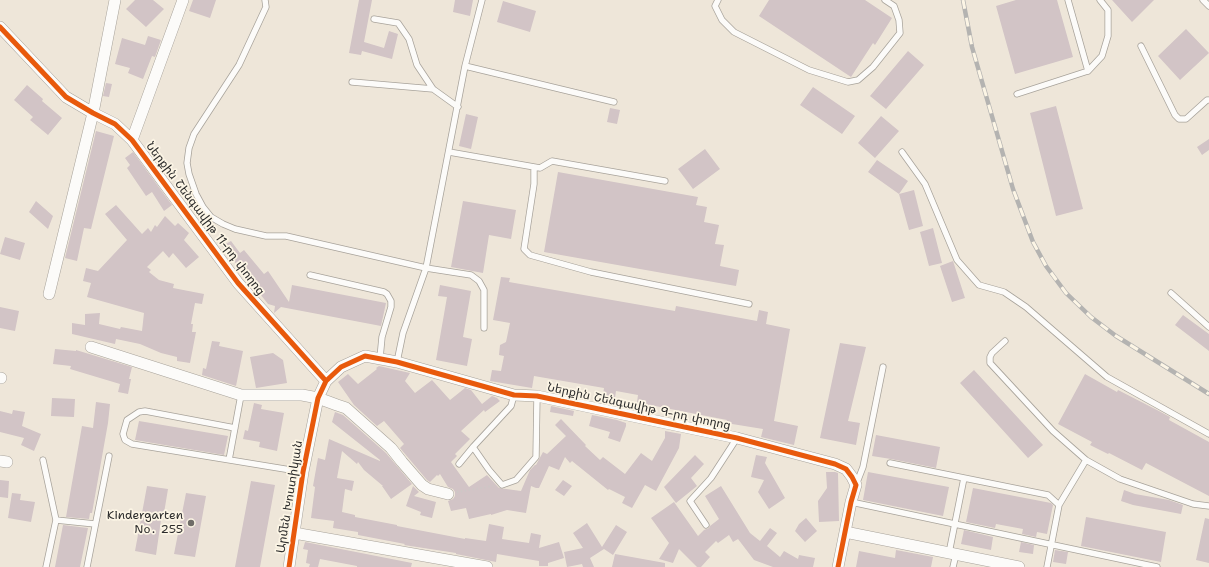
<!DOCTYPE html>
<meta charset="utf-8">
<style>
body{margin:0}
canvas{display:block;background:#eee6d9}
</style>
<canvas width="1209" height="567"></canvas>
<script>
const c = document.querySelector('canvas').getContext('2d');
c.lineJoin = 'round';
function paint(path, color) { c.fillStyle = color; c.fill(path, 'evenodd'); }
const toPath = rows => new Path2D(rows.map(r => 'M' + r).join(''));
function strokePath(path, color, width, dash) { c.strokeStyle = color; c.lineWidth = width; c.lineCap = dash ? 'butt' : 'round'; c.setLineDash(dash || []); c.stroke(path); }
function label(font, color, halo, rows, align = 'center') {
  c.font = font + ' "Shantell Sans","Noto Sans Armenian",sans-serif'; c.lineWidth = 3.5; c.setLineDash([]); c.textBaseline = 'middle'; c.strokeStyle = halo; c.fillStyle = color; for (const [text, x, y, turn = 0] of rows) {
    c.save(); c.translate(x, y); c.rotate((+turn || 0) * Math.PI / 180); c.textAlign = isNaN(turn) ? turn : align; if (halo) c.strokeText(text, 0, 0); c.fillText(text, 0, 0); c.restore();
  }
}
const building = toPath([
 [135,0,153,0,164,9,146,27,126,9],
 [193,0,216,0,210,18,189,11],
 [359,0,372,0,364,42,384,48,389,31,398,34,392,59,362,51,361,55,349,53],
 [455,0,473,0,470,16,453,12],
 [769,0,865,0,892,18,875,45,873,43,851,77,759,16],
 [1016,0,1057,0,1073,57,1015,74,996,6],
 [1112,0,1154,0,1132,22],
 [503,1,536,11,530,32,497,22],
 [1186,29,1209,53,1180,80,1158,56],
 [148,36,161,40,155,57,152,56,143,79,128,73,130,68,115,64,122,38,145,45],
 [908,51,924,65,886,109,870,96],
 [106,83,112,84,109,97,103,96],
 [27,85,43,99,42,101,62,118,48,135,30,120,33,117,14,100],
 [813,87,855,116,842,134,800,105],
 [1056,106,1083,209,1056,216,1030,113],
 [610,108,620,110,617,124,607,122],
 [466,114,478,117,471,149,459,146],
 [881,116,899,131,875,158,858,143],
 [96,131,114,136,91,229,84,228,77,261,65,258],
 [1209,139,1209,150,1202,155,1197,147],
 [705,149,720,169,693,189,678,169],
 [133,152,172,205,164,211,152,192,146,196,127,168,130,165,125,158],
 [877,160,908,181,899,194,868,172],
 [558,172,698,197,696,205,707,207,704,222,719,225,715,244,724,245,720,266,739,270,736,286,544,252],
 [914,190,923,226,909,230,899,194],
 [36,201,53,216,48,229,29,212],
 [463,201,516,210,511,239,489,235,483,273,451,267],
 [116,205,142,234,148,228,151,232,155,225,157,227,165,216,175,226,178,223,189,233,184,240,199,257,186,268,173,253,169,258,163,251,147,267,151,270,149,272,159,280,174,284,173,288,204,294,202,304,195,303,191,324,193,324,192,332,196,332,190,363,177,361,177,357,161,353,140,344,116,339,115,344,72,334,72,323,85,325,85,314,100,313,99,324,120,329,121,327,142,331,144,313,87,297,91,283,83,281,86,268,98,271,127,240,105,214],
 [933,228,942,263,929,266,920,232],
 [5,237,25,243,20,260,0,254],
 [231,241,240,253,244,250,264,274,268,271,289,302,292,285,386,303,381,326,281,307,274,313,275,306,268,304,222,246],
 [953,261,965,298,952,302,940,266],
 [501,277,510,278,509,282,675,311,676,306,757,321,759,310,768,312,766,324,790,329,774,421,798,426,794,445,761,437,763,429,726,423,727,420,650,405,649,412,636,410,638,395,616,391,614,405,602,402,604,388,534,376,532,388,490,381,492,370,501,371,504,356,499,355,500,345,506,342,510,323,493,320],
 [440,285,471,291,463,337,472,339,467,366,436,360,447,297,438,296],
 [0,307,19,311,15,331,0,328],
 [1183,315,1209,334,1209,351,1175,325],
 [212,341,220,342,219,346,243,351,236,386,202,375,203,368,206,369],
 [840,343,866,347,848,421,860,423,856,445,820,438],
 [55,349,76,351,76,350,132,367,129,379,131,379,128,394,118,392,120,384,70,369,71,366,53,364],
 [273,353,283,360,287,383,256,388,250,357],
 [379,366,410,373,405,381,415,393,432,380,450,400,465,388,471,390,482,404,492,396,497,398,500,401,485,412,484,410,461,431,470,439,455,454,457,456,451,462,469,487,487,475,499,488,521,491,530,470,535,465,536,465,543,452,547,454,566,436,555,425,561,419,586,445,585,446,600,460,603,457,625,474,641,453,652,461,665,438,665,431,681,434,679,448,656,491,645,485,632,508,622,503,625,497,609,489,608,490,572,461,570,463,565,457,559,470,549,466,539,488,536,488,531,486,526,513,507,510,491,515,491,514,469,519,466,508,451,511,448,501,453,499,455,496,455,492,453,489,448,487,440,474,438,476,437,475,430,482,427,480,400,448,404,444,384,421,377,426,354,405,338,382,348,374,358,384,377,369,376,368],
 [974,370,1043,445,1028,458,960,383],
 [1085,374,1117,392,1118,390,1157,410,1170,417,1169,420,1209,442,1209,496,1146,463,1142,470,1109,453,1108,454,1090,445,1092,442,1058,424],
 [52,398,75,399,74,417,51,416],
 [96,402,110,404,108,423,92,513,90,513,89,519,66,517,82,426,93,428],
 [254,403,262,405,261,409,284,413,277,451,259,447,260,442,243,439,245,430,248,431],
 [551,406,574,411,573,416,550,412],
 [13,410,25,412,22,426,41,434,34,451,21,445,24,438,0,432,0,411,12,414],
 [335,412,343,415,386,453,412,484,391,499,382,486,383,486,364,470,358,462,357,464,342,451,337,478,354,481,352,491,345,489,342,512,355,515,355,517,397,525,397,526,465,539,465,538,486,541,489,524,504,527,502,539,529,543,531,533,541,535,539,548,559,542,564,558,548,563,548,566,539,566,539,561,497,554,496,562,456,554,456,553,404,545,405,544,358,535,358,532,333,528,334,521,311,518,315,487,313,486,318,458,325,460,329,439,380,461,380,460,332,422],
 [592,415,617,420,626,423,626,426,620,442,608,438,610,432,589,426],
 [139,421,228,436,224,455,135,440],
 [876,435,940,447,936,468,891,459,872,456],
 [695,455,704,464,691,478,697,486,676,503,664,487],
 [756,455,767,457,765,463,785,498,769,509,758,492,764,480,751,477],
 [826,472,835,472,838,473,839,521,819,522,818,501,827,488],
 [868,472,949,487,943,516,863,500],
 [0,480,9,481,8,498,0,497],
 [563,480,572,486,564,496,555,490],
 [251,481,275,485,260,567,235,567],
 [147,486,168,489,164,513,162,513,156,555,135,551],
 [413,486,419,492,414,496,436,502,432,518,420,515,421,512,406,506],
 [721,486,750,533,760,541,770,528,777,533,767,546,780,557,784,551,798,559,799,555,815,558,813,567,773,567,754,560,738,539,733,542,729,535,718,543,716,541,705,552,710,557,701,567,697,567,679,549,673,563,659,559,669,543,651,518,674,502,698,536,704,530,709,528,710,526,719,519,705,496],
 [973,488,1051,503,1053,505,1047,534,1037,532,1036,537,1022,534,1023,529,996,524,995,528,966,522],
 [1124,490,1135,494,1169,500,1183,505,1181,514,1133,505,1121,501],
 [12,493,21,494,20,500,35,502,31,522,8,518],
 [186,493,206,496,195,557,174,554],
 [1086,517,1166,532,1161,562,1081,546],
 [806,518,817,531,805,542,795,531,799,524],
 [1205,518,1209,519,1209,563,1196,560],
 [587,523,602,547,616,525,627,532,613,555,604,549,590,558,594,567,583,567,582,564,567,567,564,552,583,548,573,533],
 [63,525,88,528,80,567,55,567],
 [964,530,993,537,991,550,961,544],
 [305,542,412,563,411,567,357,567,357,566,320,559,318,567,309,567,310,564,306,563,308,550,303,549],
 [1021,542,1034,545,1033,554,1019,552],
 [896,550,933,557,931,567,856,567,859,551,895,558],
 [1055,550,1068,552,1066,564,1053,562],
 [615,554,665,563,665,567,612,567]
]);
const path = toPath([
 [457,492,493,486]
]);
const lane = toPath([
 [265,0,266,7,239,65,194,134,189,148,187,163,189,174,196,194,203,207,211,217,223,224,235,229,266,236,286,236,426,268,471,275,479,281,484,290,484,328],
 [718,0,715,6,722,20,734,32,809,70,848,82,858,80,873,67,900,33,899,20,894,6,885,0],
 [1203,0,1209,6],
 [374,19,398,23,409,39,417,65,433,89,458,107],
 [1141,46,1175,115,1179,119,1186,119,1207,100,1209,100],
 [465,66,614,102],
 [1088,71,1102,56,1108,36,1108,10,1100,0],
 [352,82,433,89],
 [1017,94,1088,71,1068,0],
 [449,152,540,168,552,161,665,181],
 [902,152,925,184,957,260,979,285,1004,292,1026,307,1107,377,1209,434],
 [534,167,534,184,524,249,530,255,591,272,749,304],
 [310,275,384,292,387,294,391,301,391,307,382,337,380,358],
 [1171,293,1209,327],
 [1005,341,992,353,990,357,990,363,1053,431,1086,460,1120,479,1193,504,1209,506],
 [397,362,403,333,426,268,465,66,482,0],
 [514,395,511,406,473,447,489,470,502,485,516,480,536,457,537,396],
 [235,428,145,411,139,412,127,420,123,434,125,440,132,444,303,472],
 [43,460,56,520,46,567],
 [229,460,241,395],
 [890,463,1048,495,1059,505],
 [459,464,473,447],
 [856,485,863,467,883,367],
 [851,502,1157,567],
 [56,520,95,524],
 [706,525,690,501,711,478,737,438],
 [949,553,964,478],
 [87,567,109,456],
 [953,567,956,554],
 [1047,567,1059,505,1086,460]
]);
const street = toPath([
 [0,27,66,97,93,113,115,124,132,140,238,283,326,381],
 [132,140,183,0],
 [49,294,93,113,115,0],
 [91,347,241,395,302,395,318,398,337,405,346,408,391,448,402,462,422,485,428,489,448,494],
 [0,378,1,378],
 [0,461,7,462],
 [845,532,1019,567],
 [294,533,487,567],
 [289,567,303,472,318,398,326,381,341,367,365,356,397,362,514,395,537,396,737,438,835,464,846,469,852,477,856,485,851,502,838,567]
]);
const rail = toPath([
 [963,0,972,47,1013,189,1033,242,1046,266,1066,293,1091,317,1116,336,1209,394]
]);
const cycleway = toPath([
 [0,27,66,97,93,113,115,124,132,140,238,283,326,381],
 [289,567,303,472,318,398,326,381,341,367,365,356,397,362,514,395,537,396,737,438,835,464,846,469,852,477,856,485,851,502,838,567]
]);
const markers = [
 [191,523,4,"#6f6c68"]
];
const streetNames = [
 ["Ներքին Շենգավիթ 11-րդ փողոց",205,219,53],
 ["Ներքին Շենգավիթ 9-րդ փողոց",639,407,12],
 ["Արմեն Խոստիկյան",290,497,-81]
];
const poiNames = [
 ["Kindergarten",183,516],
 ["Nօ․ 255",183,530]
];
paint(building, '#d2c4c6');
strokePath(lane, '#a8a39b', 7);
strokePath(street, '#a8a39b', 12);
strokePath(path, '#cbc9c6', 2, [1, 3]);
strokePath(lane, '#fcfbf9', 5.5);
strokePath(street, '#fcfbf9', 11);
strokePath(rail, '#b4b3b1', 4.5);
strokePath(rail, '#fcf5e5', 3, [9]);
strokePath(cycleway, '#e8590c', 5);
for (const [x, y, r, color] of markers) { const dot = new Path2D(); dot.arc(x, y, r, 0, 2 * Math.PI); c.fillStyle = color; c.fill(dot); strokePath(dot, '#fcf5e5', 1.5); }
label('12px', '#2b2b2b', '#fcf5e5', streetNames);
label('12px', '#2b2b2b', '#fcf5e5', poiNames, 'right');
</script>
